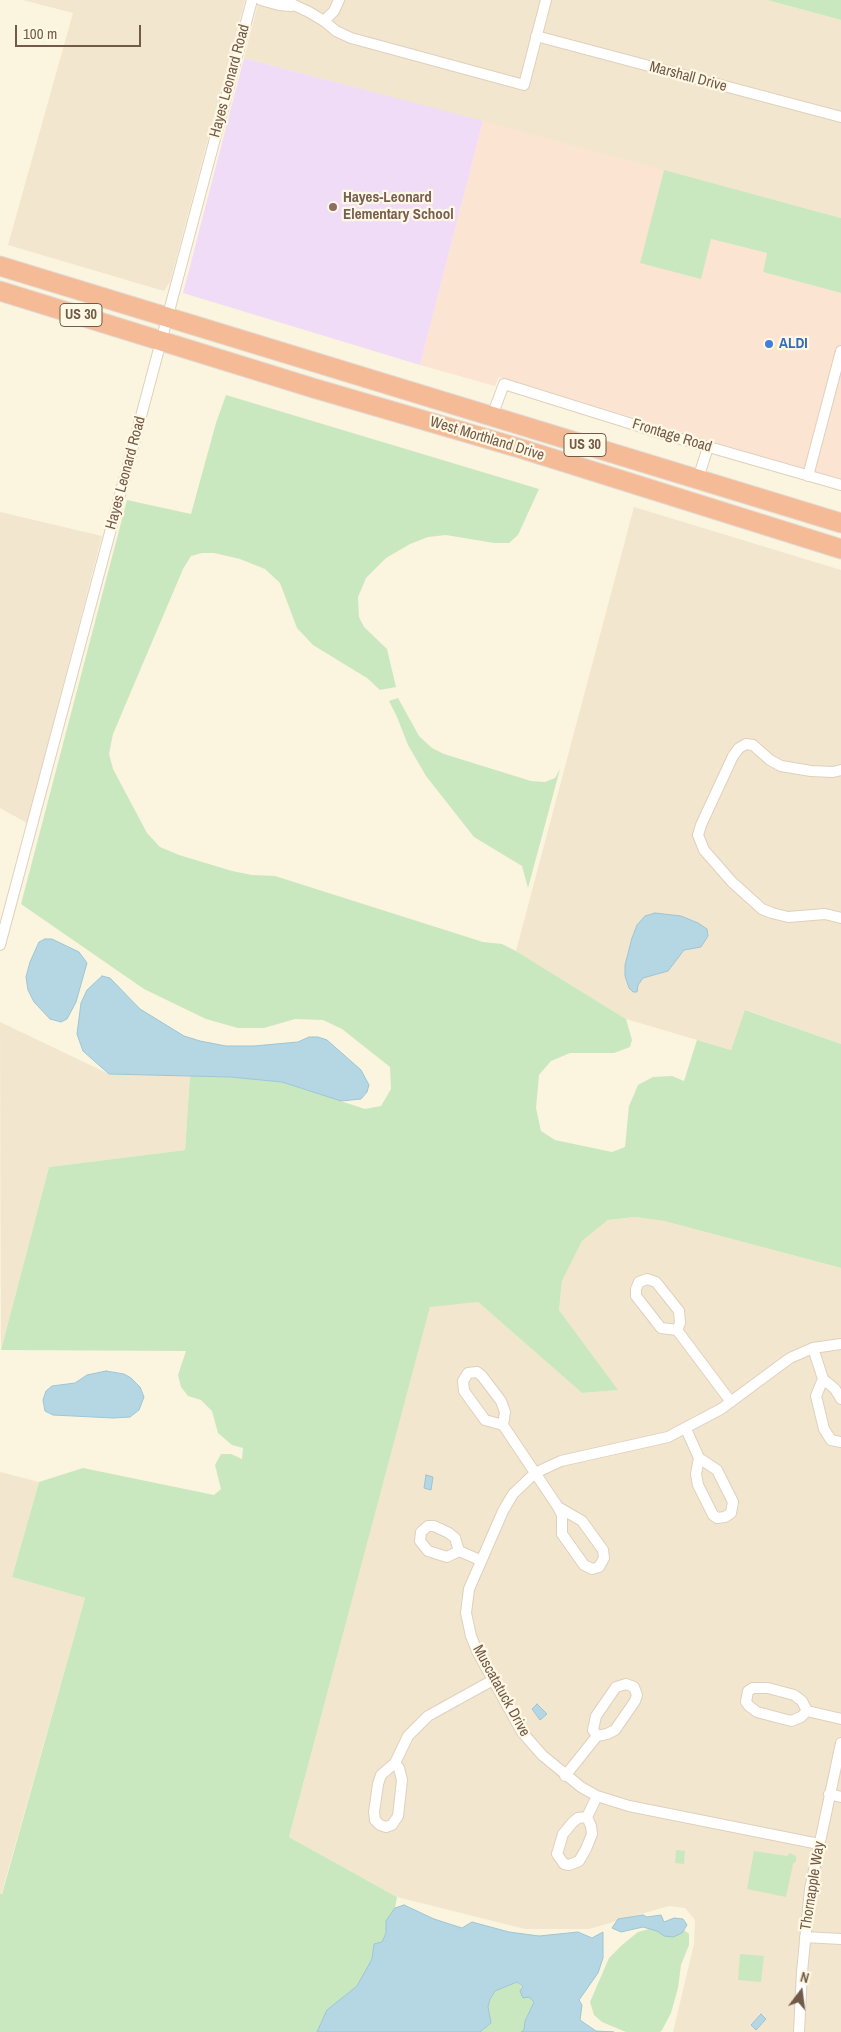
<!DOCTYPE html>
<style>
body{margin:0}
#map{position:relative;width:841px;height:2032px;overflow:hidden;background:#fbf4df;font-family:"Archivo Narrow",sans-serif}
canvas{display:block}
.north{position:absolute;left:776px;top:1967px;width:50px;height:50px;-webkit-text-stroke:4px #fff8e5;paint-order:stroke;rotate:15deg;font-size:14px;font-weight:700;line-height:20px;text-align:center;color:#715b48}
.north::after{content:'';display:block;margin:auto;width:18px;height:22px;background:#715b48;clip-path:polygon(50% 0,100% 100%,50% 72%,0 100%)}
.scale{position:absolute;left:15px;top:25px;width:126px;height:22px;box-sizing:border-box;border:2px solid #715b48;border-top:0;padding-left:6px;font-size:15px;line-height:18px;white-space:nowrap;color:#715b48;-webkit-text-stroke:4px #fff8e5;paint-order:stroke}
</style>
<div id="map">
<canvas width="841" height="2032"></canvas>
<div class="north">N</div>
<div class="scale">100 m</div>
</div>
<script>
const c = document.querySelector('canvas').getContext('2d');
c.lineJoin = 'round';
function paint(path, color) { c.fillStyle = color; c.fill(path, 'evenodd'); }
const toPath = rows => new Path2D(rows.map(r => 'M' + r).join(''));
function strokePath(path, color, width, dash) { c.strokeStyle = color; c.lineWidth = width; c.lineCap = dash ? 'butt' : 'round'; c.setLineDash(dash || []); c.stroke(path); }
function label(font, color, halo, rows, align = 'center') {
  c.font = font + ' "Archivo Narrow",sans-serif'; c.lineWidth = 4.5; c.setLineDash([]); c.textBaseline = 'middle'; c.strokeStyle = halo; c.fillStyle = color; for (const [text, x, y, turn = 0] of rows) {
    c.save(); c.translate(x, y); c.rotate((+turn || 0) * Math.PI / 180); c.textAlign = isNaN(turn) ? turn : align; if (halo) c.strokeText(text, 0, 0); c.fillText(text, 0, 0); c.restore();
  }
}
const residential = toPath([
 [23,0,245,0,170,282,164,291,8,245,73,13],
 [259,0,767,0,841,20,841,218,244,58],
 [634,507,841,570,841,1044,746,1010,731,1050,626,1019,516,951],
 [0,512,102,536,27,823,0,808],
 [0,1022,109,1074,190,1076,185,1150,49,1167,1,1350],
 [635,1217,664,1221,841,1268,841,2032,673,2032,694,1944,695,1920,685,1908,669,1906,589,1929,525,1929,397,1897,289,1837,430,1306,478,1302,582,1393,617,1390,559,1310,562,1281,582,1241,608,1220],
 [0,1472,39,1482,12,1577,85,1598,1,1895,0,1894]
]);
const commercial = toPath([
 [483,121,664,170,641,263,711,239,767,253,763,272,841,293,841,481,499,377,495,386,420,365]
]);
const education = toPath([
 [244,58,483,121,420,365,183,293]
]);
const green = toPath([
 [767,0,841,0,841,20],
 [664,170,841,218,841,293,763,272,767,253,711,239,701,279,640,263],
 [226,395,539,489,518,535,509,543,494,543,446,535,428,537,410,544,386,558,366,578,358,597,359,617,364,627,387,649,396,687,380,690,367,678,313,645,297,628,280,583,265,569,240,559,214,553,202,553,191,556,183,569,113,734,109,754,113,769,147,833,160,847,179,855,232,871,252,875,275,876,483,942,502,944,516,951,626,1019,632,1040,630,1047,614,1053,570,1053,551,1061,539,1075,536,1108,541,1131,555,1140,612,1152,625,1147,629,1106,638,1085,653,1077,672,1076,684,1081,697,1040,731,1050,745,1010,841,1044,841,1268,664,1221,635,1217,608,1220,582,1241,562,1281,559,1310,618,1390,582,1393,478,1302,430,1307,289,1837,397,1897,395,1908,386,1921,386,1933,382,1942,374,1944,372,1959,366,1972,357,1986,327,2010,317,2032,0,2032,0,1894,2,1894,85,1598,12,1577,39,1482,83,1468,214,1495,221,1489,215,1465,221,1454,231,1454,242,1459,243,1448,232,1445,218,1433,212,1411,201,1400,188,1396,181,1387,178,1375,186,1351,1,1350,49,1167,185,1150,190,1076,230,1077,282,1082,365,1109,381,1106,391,1089,390,1067,342,1029,323,1020,295,1019,264,1028,238,1028,206,1019,144,989,21,904,127,500,191,514,216,423],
 [398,698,419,736,432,748,444,754,531,781,545,782,555,778,560,769,528,888,522,866,474,837,426,776,408,745,397,717,389,701],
 [676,1850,685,1851,684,1864,675,1863],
 [754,1851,787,1856,790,1853,796,1856,796,1861,793,1864,786,1897,747,1889],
 [649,1929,682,1933,684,1930,689,1934,689,1945,681,1965,678,1988,671,2013,662,2030,660,2032,626,2032,602,2022,594,2015,590,2002,609,1958,622,1945,638,1932],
 [740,1954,764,1956,761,1982,738,1980],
 [517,1982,534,2002,525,2021,524,2030,521,2032,480,2032,491,2023,488,2007,490,1999,495,1991]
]);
const water = toPath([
 [655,913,681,916,698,923,707,929,708,936,701,947,684,950,668,971,643,978,638,985,637,992,633,992,629,988,625,976,625,965,632,938,637,925,645,916,655,913],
 [45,939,52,939,79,952,87,963,76,1002,67,1019,61,1022,50,1019,34,1002,28,990,26,977,30,962,39,942,45,939],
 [102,976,110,978,140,1009,184,1036,200,1041,226,1046,254,1046,298,1042,309,1037,318,1037,327,1040,361,1070,369,1085,367,1092,361,1099,341,1101,282,1082,230,1077,109,1074,83,1051,77,1034,81,1003,87,990,102,976],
 [106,1371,124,1374,131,1378,140,1387,144,1397,139,1410,130,1417,113,1418,53,1415,45,1411,43,1400,46,1391,52,1386,75,1383,87,1375,106,1371],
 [426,1475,433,1477,431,1490,424,1488,426,1475],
 [537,1704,547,1714,540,1720,532,1709,537,1704],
 [404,1905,434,1919,462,1928,472,1922,509,1932,539,1936,578,1932,592,1938,603,1932,603,1958,598,1973,579,2000,582,2005,580,2020,596,2031,614,2032,521,2032,524,2030,525,2021,534,2002,529,1997,523,1998,520,1991,523,1987,517,1982,495,1991,490,1999,488,2007,491,2023,480,2032,317,2032,327,2010,357,1986,372,1959,374,1944,382,1942,386,1933,386,1921,390,1915,395,1908,404,1905],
 [643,1915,647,1917,661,1915,664,1922,674,1918,683,1919,687,1925,682,1933,673,1937,664,1936,657,1931,643,1927,621,1932,612,1928,618,1919,643,1915],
 [761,2014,766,2019,756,2030,751,2025,761,2014]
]);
const street = toPath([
 [261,0,279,5,291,6],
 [283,0,309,12,324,21,336,31,351,38,524,85,546,0],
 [324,21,334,11,339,0],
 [536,36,841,117],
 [492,416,504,384,667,435,841,485],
 [808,476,841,351],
 [698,479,708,447],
 [841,770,833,772,811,771,781,766,770,760,753,745,746,744,739,748,733,756,701,825,698,835,704,850,732,882,762,909,772,913,788,917,825,914,841,918],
 [0,945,252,0],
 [677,1330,661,1328,636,1296,636,1289,639,1282,647,1279,656,1282,679,1311,680,1323,677,1330,731,1402],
 [813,1348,823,1379,835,1389,841,1399],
 [823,1379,816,1396,824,1429,831,1440,841,1442],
 [503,1425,485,1420,464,1391,463,1381,468,1373,477,1372,482,1376,501,1401,505,1412,503,1425,558,1507,562,1515,562,1534,584,1565,592,1569,599,1567,604,1558,603,1550,582,1521,558,1507],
 [686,1429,699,1458,696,1474,698,1485,713,1515,717,1518,725,1517,731,1513,733,1502,717,1470,699,1458],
 [459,1551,447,1557,428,1551,420,1541,421,1532,428,1526,434,1526,449,1533,455,1538,459,1551,480,1560],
 [753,1688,768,1688,794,1695,802,1701,807,1711,801,1717,791,1721,757,1712,749,1706,746,1702,748,1691,753,1688],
 [807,1711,841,1719],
 [395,1763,399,1768,402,1780,398,1816,392,1825,386,1827,380,1825,375,1820,374,1812,378,1784,381,1775,395,1763,408,1736,428,1716,493,1680],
 [565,1776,597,1736,607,1734,615,1730,635,1701,637,1695,634,1687,626,1684,616,1687,596,1716,593,1730,597,1736],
 [829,1794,841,1797],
 [587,1817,591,1826,592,1834,586,1849,579,1861,569,1865,564,1864,557,1854,563,1834,573,1822,578,1818,587,1817,597,1796],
 [819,1844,629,1806,597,1796,581,1787,542,1755,522,1732,477,1651,471,1636,466,1613,469,1589,503,1511,513,1494,535,1473,561,1461,668,1437,721,1409,790,1358,813,1348,841,1344],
 [805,1937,841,1939],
 [799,2032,802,1972,810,1889,841,1743]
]);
const highway = toPath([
 [0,266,841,523],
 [0,291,313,388,519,448,841,549]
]);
const markers = [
 [333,207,5,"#8d6e63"],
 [769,344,5,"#3f7fe0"]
];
const shields = [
 [81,315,42],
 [585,445,42]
];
const shieldNames = [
 ["US 30",81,315],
 ["US 30",585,445]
];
const streetNames = [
 ["Marshall Drive",688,77,15],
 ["Hayes Leonard Road",230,81,-75],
 ["Frontage Road",672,436,17],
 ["West Morthland Drive",487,439,17],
 ["Hayes Leonard Road",126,473,-75],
 ["Muscatatuck Drive",501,1691,61],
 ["Thornapple Way",813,1886,-81]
];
const educationNames = [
 ["Hayes-Leonard",343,198],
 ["Elementary School",343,215]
];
const shopNames = [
 ["ALDI",779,344]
];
paint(residential, '#f3e6ce');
paint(commercial, '#fce4d3');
paint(education, '#f1dcf7');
paint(green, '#cae8bf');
paint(water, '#b5d7e4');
strokePath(water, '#9cc5d5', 1);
strokePath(street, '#dfd0bc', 12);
strokePath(highway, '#e0dbd7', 21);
strokePath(street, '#fff', 10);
strokePath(highway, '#f5bb97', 19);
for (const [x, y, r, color] of markers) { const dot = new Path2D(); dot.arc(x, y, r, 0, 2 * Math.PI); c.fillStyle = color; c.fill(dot); strokePath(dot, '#fff8e5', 2); }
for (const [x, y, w] of shields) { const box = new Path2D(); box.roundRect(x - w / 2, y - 11.5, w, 23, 4); c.fillStyle = '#fff8e5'; c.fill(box); strokePath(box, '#715b48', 1); }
label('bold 14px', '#715b48', null, shieldNames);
label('15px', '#715b48', '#fff8e5', streetNames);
label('bold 15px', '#785e54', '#fff8e5', educationNames, 'left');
label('bold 15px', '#366cbe', '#fff8e5', shopNames, 'left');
</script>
